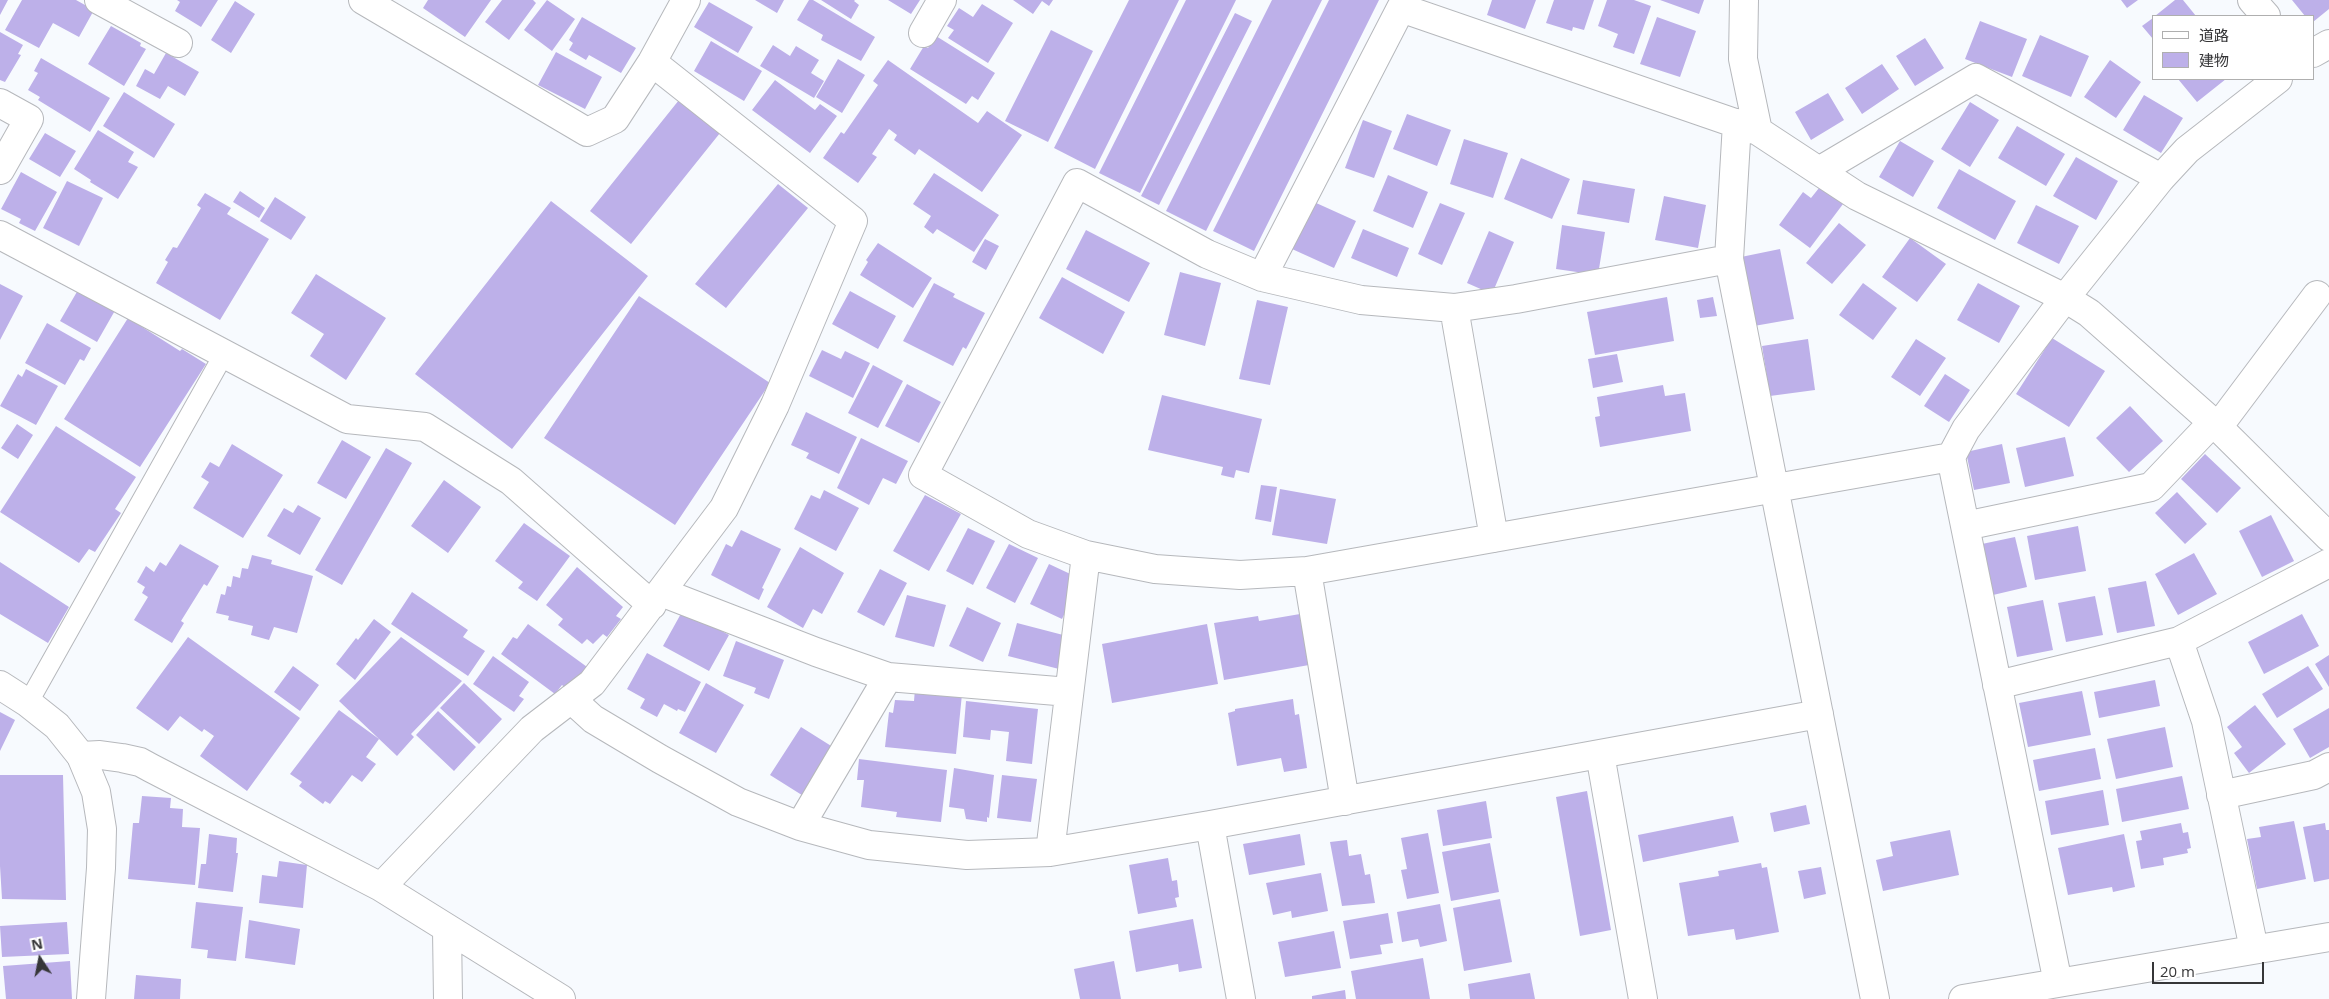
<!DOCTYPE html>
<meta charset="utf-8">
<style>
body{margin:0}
#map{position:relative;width:2329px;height:999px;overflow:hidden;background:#f7fafe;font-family:"Open Sans","Noto Sans JP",sans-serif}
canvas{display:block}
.legend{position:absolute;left:2152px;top:15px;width:162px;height:65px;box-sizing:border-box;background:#fff;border:1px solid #afafaf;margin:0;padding:6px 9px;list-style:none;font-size:15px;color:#363638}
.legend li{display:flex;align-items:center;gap:10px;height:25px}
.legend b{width:25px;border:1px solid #afafaf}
.north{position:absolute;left:15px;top:934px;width:50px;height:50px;-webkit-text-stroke:4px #fff;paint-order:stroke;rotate:349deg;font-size:14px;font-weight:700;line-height:20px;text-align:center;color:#363638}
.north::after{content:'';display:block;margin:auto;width:18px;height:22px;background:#363638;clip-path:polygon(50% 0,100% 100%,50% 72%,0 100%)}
.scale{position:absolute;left:2152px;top:962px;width:112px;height:22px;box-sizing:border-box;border:2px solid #363638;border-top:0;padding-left:6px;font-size:15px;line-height:18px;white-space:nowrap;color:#363638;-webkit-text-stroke:4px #fff;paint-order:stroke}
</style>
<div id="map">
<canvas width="2329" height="999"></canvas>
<ul class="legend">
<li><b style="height:6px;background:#fff"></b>道路</li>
<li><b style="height:14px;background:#bdb0e9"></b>建物</li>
</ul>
<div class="north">N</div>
<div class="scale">20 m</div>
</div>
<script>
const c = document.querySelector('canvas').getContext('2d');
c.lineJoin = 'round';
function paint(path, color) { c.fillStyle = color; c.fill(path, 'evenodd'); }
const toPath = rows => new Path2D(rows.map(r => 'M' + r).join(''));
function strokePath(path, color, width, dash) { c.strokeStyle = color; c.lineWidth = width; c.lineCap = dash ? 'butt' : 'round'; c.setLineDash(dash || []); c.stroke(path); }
const building = toPath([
 [0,0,8,0,0,15],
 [22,0,76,0,94,10,79,37,53,23,39,48,5,30],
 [177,0,218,0,201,27,175,11,180,2],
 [428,0,491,0,465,37,423,8],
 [502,0,533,0,536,3,509,40,485,22],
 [547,0,575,19,552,51,524,30],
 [755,0,784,0,777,13],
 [809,0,813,0,875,37,861,61,821,40,823,35,797,20],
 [821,0,855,0,854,1,859,5,851,19],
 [888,0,920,0,911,14],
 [1013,0,1053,0,1049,6,1042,1,1033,14],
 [1129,0,1179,0,1095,169,1054,148],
 [1186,0,1236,0,1140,193,1099,173],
 [1272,0,1322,0,1206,231,1166,211],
 [1329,0,1379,0,1254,251,1213,231],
 [1492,0,1536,0,1525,29,1487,15],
 [1554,0,1594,0,1584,30,1573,27,1572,31,1546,23],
 [1607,0,1634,0,1651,6,1634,54,1613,47,1618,34,1598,26],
 [1660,0,1704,0,1699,14],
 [2121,0,2138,0,2127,8],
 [2175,0,2183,0,2196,16,2155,16],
 [2292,0,2329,0,2329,9,2313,22,2313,16,2305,16],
 [235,1,255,14,231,53,211,40],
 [709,2,753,27,738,53,694,27],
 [982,4,1013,23,988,63,948,38,954,30,947,26,959,8,973,17],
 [1235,13,1252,21,1159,205,1141,196],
 [582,17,636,48,621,73,589,55,586,60,569,50,573,43,569,40],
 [1657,17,1696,31,1680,77,1640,64],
 [2153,18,2153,39,2142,26],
 [1980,21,2027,39,2012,77,1965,59],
 [111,26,141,43,140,46,146,49,124,86,88,64],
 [1051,30,1093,51,1048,142,1005,121],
 [0,32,23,45,18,54,21,55,5,82,0,80],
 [2040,35,2089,56,2071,97,2022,76],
 [936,36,995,73,978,100,972,96,966,104,910,69,924,46,928,48],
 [1925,38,1944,68,1915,86,1896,56],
 [711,41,762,71,744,101,694,71],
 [773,45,790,56,796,46,819,60,811,73,824,81,814,98,760,66],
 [556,52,602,77,585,109,538,85],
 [166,53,199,72,185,96,168,86,160,99,136,86,145,69,154,74],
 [41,58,110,98,90,132,38,100,40,97,28,90,38,73,34,71],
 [838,59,865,75,842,113,816,97],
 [888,60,978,123,987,111,1022,135,982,192,919,149,915,155,894,140,897,135,889,129,872,154,877,157,858,183,823,158,841,132,844,134,878,85,873,81],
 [2110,60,2141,82,2116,118,2084,97],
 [1882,64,1899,89,1862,114,1845,88],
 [2178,79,2226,79,2197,102],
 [775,80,815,110,820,104,837,116,810,153,752,110],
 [124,92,175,124,154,158,103,126],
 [1828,93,1844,120,1811,140,1795,112],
 [2144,95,2183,118,2161,153,2123,130],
 [679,100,720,133,631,244,590,211],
 [1970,102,1999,120,1970,167,1941,149],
 [1407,114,1451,130,1437,166,1393,149],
 [1363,120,1392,131,1374,178,1345,168],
 [2017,126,2065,154,2046,186,1998,158],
 [98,130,134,152,128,162,138,167,118,199,90,182,91,180,74,169],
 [45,133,76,151,60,177,29,159],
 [1464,139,1508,153,1493,198,1450,184],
 [1900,141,1934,161,1913,197,1879,177],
 [2076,157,2118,181,2096,220,2053,196],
 [1521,158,1570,179,1552,219,1504,199],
 [1959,169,2016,201,1995,240,1937,208],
 [21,172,57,192,35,231,19,223,21,219,1,209],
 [934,173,999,215,974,252,937,229,933,234,924,227,931,216,913,204],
 [1388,175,1428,192,1413,228,1373,211],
 [1583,180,1635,189,1629,223,1577,214],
 [67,181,103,198,79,246,43,228],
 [778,184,808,208,726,308,695,284],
 [1819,188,1846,200,1810,248,1779,225,1803,192,1811,198],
 [240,191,265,208,259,218,233,202],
 [205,193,231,208,227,214,269,239,220,320,156,283,168,262,165,260,173,247,177,248,201,208,197,205],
 [1664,196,1706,205,1698,248,1655,240],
 [275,197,306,217,291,240,260,221],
 [551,201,648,276,512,449,415,374],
 [1314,202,1356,221,1334,268,1292,249],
 [1440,203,1465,213,1442,265,1418,254],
 [2036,205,2079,226,2059,264,2017,243],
 [1839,223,1866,245,1832,284,1806,263],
 [1562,225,1605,232,1598,275,1556,269],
 [1363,229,1409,248,1397,277,1351,258],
 [1086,230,1150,263,1129,302,1066,269],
 [1489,231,1514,242,1492,294,1467,283],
 [1910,238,1946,264,1917,302,1882,277],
 [985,239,999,246,986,270,972,262],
 [878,243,932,278,913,308,860,275,868,262,866,260],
 [1780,249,1794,319,1754,326,1741,257],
 [1180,272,1221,283,1205,346,1164,335],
 [316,274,386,318,346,380,310,356,324,334,291,313],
 [1062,277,1125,312,1103,354,1039,318],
 [934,283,955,294,953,297,985,313,966,349,963,347,953,366,903,341],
 [1863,283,1897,308,1873,340,1839,315],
 [1978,283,2020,306,1999,343,1957,320],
 [0,284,23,296,0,340],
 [78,290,117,307,97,342,60,321],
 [850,291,896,316,878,349,832,324],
 [639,296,770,383,675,525,544,438],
 [1667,297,1674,341,1595,355,1587,312],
 [1713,297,1717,316,1700,318,1697,300],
 [1257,300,1288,307,1270,385,1239,379],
 [128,318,180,351,182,349,206,364,140,467,64,419],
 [47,323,91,348,84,361,80,359,65,385,25,363],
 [2052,338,2105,371,2069,427,2016,394],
 [1808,339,1815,390,1770,396,1762,346],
 [1916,339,1946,358,1920,396,1891,377],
 [822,350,841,359,845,351,870,363,853,398,809,376],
 [1617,354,1623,382,1593,388,1588,359],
 [873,365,903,381,878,428,848,413],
 [26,369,58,386,36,425,0,406,18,374,22,377],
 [1945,374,1970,390,1949,422,1924,406],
 [907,384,941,402,919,443,885,426],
 [1663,385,1665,396,1685,393,1691,431,1600,447,1595,417,1600,416,1597,397],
 [1162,395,1262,419,1249,473,1236,470,1234,478,1221,475,1223,467,1148,450],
 [2130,406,2163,441,2129,472,2096,438],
 [806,412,857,437,839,474,806,458,809,453,791,445],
 [17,424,33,435,18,459,1,448],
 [56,426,136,477,115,509,121,513,95,552,89,549,79,563,0,512],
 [2065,437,2074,476,2025,487,2016,448],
 [861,438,908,461,896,484,883,478,869,505,837,488],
 [342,440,371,457,346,499,317,483],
 [232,444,283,475,243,538,193,508,209,482,201,477,210,462,219,467],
 [2002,444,2010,483,1974,490,1966,452],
 [386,448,412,463,342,585,315,570],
 [2205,454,2241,488,2217,513,2181,479],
 [444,480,481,507,448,553,411,526],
 [1261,485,1277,487,1271,522,1255,519],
 [1280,489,1336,499,1327,544,1272,535],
 [824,490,859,508,836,551,794,529,811,495,820,499],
 [2177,492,2207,524,2185,544,2155,513],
 [925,495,961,514,929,571,893,551],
 [298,505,321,518,300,555,267,536,284,508,293,513],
 [2271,515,2294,561,2262,577,2239,531],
 [524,523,570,556,537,601,518,588,523,582,495,561],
 [2078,526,2086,571,2035,580,2027,536],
 [968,528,995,541,973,585,946,571],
 [741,530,781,549,762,588,764,589,759,600,711,575,726,544,732,547],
 [2015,537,2027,587,1993,595,1982,544],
 [180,544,219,566,207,586,204,584,181,621,184,623,172,643,134,620,148,597,142,593,145,587,137,582,146,566,154,572,160,562,166,566],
 [1009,544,1038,558,1015,603,986,588],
 [800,547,844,573,822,614,813,609,803,628,767,607],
 [2194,553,2217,594,2178,615,2155,574],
 [252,555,272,560,271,564,313,576,297,633,274,627,269,640,251,635,253,626,228,620,229,616,216,613,221,594,225,595,227,586,231,587,233,576,240,578,242,568,248,569],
 [0,562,69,607,48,643,0,614],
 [1049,564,1081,579,1062,619,1030,604],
 [577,567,623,607,616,616,621,619,607,637,603,634,593,644,587,639,582,644,558,625,563,619,546,605],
 [880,569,907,583,884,626,857,612],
 [2146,581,2155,626,2117,633,2108,588],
 [412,592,468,630,463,637,485,651,468,676,391,624],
 [907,595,946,605,934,647,895,637],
 [2095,596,2103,635,2066,642,2058,603],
 [2043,600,2053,650,2017,657,2007,607],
 [967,607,1001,623,983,662,949,646],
 [683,610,729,635,709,671,663,646],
 [1300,614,1309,665,1224,680,1214,623,1258,616,1259,621],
 [2302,614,2319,646,2264,674,2248,642],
 [374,619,391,632,355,680,336,664,356,638,358,640],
 [1017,623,1067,636,1059,669,1008,656],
 [528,624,594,672,568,690,562,685,555,694,501,654,513,637,517,639],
 [1207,624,1218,684,1112,703,1102,644],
 [188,637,300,718,247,791,200,756,214,736,204,729,202,732,180,716,168,731,136,708],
 [401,637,462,681,411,734,414,737,397,756,339,701],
 [736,641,784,660,769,699,754,693,756,688,723,676],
 [647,653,701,682,685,712,678,709,677,711,664,704,657,717,640,708,645,699,627,689],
 [2329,655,2329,687,2315,664],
 [493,656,529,682,519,696,524,699,514,712,473,684],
 [293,666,319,685,300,711,274,692],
 [2308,666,2323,689,2277,718,2262,694],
 [2155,680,2160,706,2099,718,2094,692],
 [464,683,502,719,479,744,440,708],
 [706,683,744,705,716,753,679,733],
 [915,689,962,694,956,754,885,747,889,712,893,713,895,700,914,701],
 [2082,691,2091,735,2028,747,2019,703],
 [1293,699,1295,715,1299,714,1307,768,1284,772,1281,758,1237,766,1228,713,1235,711,1235,709],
 [966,701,1038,709,1032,764,1006,761,1009,732,991,730,990,740,963,737],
 [2255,705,2286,744,2249,773,2234,753,2242,747,2227,727],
 [2329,708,2329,747,2310,758,2293,729],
 [339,710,379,739,366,757,376,764,362,782,352,775,330,804,325,801,323,804,299,786,302,782,290,774],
 [438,711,476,747,454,771,416,735],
 [0,712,15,720,0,751],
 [801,727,836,749,805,797,770,775],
 [2165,727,2173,767,2116,779,2107,739],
 [2095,748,2101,779,2039,791,2033,760],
 [859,759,947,770,941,822,896,817,897,812,861,807,864,780,857,780],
 [954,768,994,775,989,818,987,817,987,822,966,819,964,809,949,807],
 [0,775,63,775,66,900,2,899,0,866],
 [1002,775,1037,779,1031,822,997,818],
 [2182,776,2189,809,2122,822,2116,789],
 [2103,790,2109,825,2051,835,2045,801],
 [1587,791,1611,930,1580,936,1556,797],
 [142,796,171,798,170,808,183,809,182,827,200,828,195,885,128,879,133,823,139,823],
 [1486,801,1492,838,1443,846,1437,810],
 [1806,805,1810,824,1774,832,1770,813],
 [1733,816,1739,842,1643,862,1638,835],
 [2294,821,2306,879,2257,889,2247,839,2261,837,2259,827],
 [2181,823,2183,833,2188,832,2191,848,2187,849,2188,853,2163,858,2164,865,2141,869,2136,841,2142,840,2140,831],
 [2325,823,2326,830,2329,830,2329,879,2314,882,2303,827],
 [1950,830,1959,875,1883,891,1876,860,1893,856,1890,842],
 [1428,833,1439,893,1407,899,1401,870,1407,869,1401,838],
 [209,834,237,838,236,853,238,853,233,892,198,888,201,864,206,864],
 [1300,834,1305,865,1249,875,1243,844],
 [2124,834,2135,887,2113,892,2112,887,2068,895,2058,848],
 [1347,840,1349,856,1361,854,1365,875,1370,874,1375,903,1342,906,1330,842],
 [1490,843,1499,892,1451,901,1442,852],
 [1168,858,1172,881,1177,880,1179,897,1175,898,1177,907,1138,914,1129,865],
 [279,861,307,865,303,908,259,903,262,875,277,877],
 [1761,863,1762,868,1767,867,1779,932,1736,940,1734,929,1688,936,1679,883,1719,876,1718,871],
 [1821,867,1826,894,1804,899,1798,871],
 [1321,873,1328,911,1292,918,1291,911,1273,915,1266,883],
 [1500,899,1512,962,1464,971,1453,908],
 [196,902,243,907,236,961,207,958,208,950,191,948],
 [1440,904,1447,941,1420,947,1418,939,1402,942,1397,912],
 [1388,913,1393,943,1380,945,1382,954,1350,959,1343,921],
 [1193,919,1202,968,1179,972,1178,964,1136,972,1129,931],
 [249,920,300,929,295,965,245,958],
 [67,922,69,954,2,957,0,926],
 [1334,931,1341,968,1285,977,1278,942],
 [1423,958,1430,999,1356,999,1351,971],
 [70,961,72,999,6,999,3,966],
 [1114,961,1121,999,1080,999,1074,969],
 [1530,973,1535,999,1470,999,1468,984],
 [136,975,181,979,180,999,134,999],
 [1345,990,1346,999,1312,999,1312,996]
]);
const lane = toPath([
 [28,703,224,354]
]);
const street = toPath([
 [99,0,178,43],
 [363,0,587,132,615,119,652,62,686,0],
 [1744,0,1743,59,1758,131],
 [2252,0,2266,16],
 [923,33,942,0],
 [2313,53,2329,44],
 [0,103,29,119,0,170],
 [1737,123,1729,259,1875,999],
 [1819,171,1976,78,2161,178],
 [0,235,347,419,425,427,511,481,652,605],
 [1729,259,1516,299,1454,308,1361,300,1262,277,1207,254,1077,183,923,475,1028,534,1086,555,1155,569,1240,575,1307,571,1951,457,2058,983,1963,999],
 [1262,277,1401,8,1758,131,1857,196,2065,298,2089,313,2218,427,2329,537],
 [1454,308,1494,538],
 [2218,427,2317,295],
 [1951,457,1966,429,2065,298,2161,178,2187,150,2278,79],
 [1965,526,2151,487,2212,423],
 [1307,571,1345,801],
 [661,592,816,652,888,677,1069,692],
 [2179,641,2206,721,2254,949],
 [1997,685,2179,641,2329,563],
 [571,699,593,719,660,759,738,802,800,826,869,845,967,855,1050,852,1210,825,1819,714],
 [1600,754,1643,999],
 [81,756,100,755,122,758,140,762,151,768,381,887,561,999],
 [2221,795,2314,775,2329,767],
 [1210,825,1241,999],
 [800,826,888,677],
 [1050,852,1086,555],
 [381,887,532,729,592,683,724,508,775,405,853,221,652,62],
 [447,930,448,999],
 [2058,983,2329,937]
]);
const secondary = toPath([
 [0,685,28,703,57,726,81,756,96,792,102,829,101,868,91,999]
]);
paint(building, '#bdb0e9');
strokePath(lane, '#b6b8bc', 21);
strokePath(street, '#b6b8bc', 30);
strokePath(secondary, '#b6b8bc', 30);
strokePath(lane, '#fff', 19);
strokePath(street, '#fff', 28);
strokePath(secondary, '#fff', 28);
</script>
